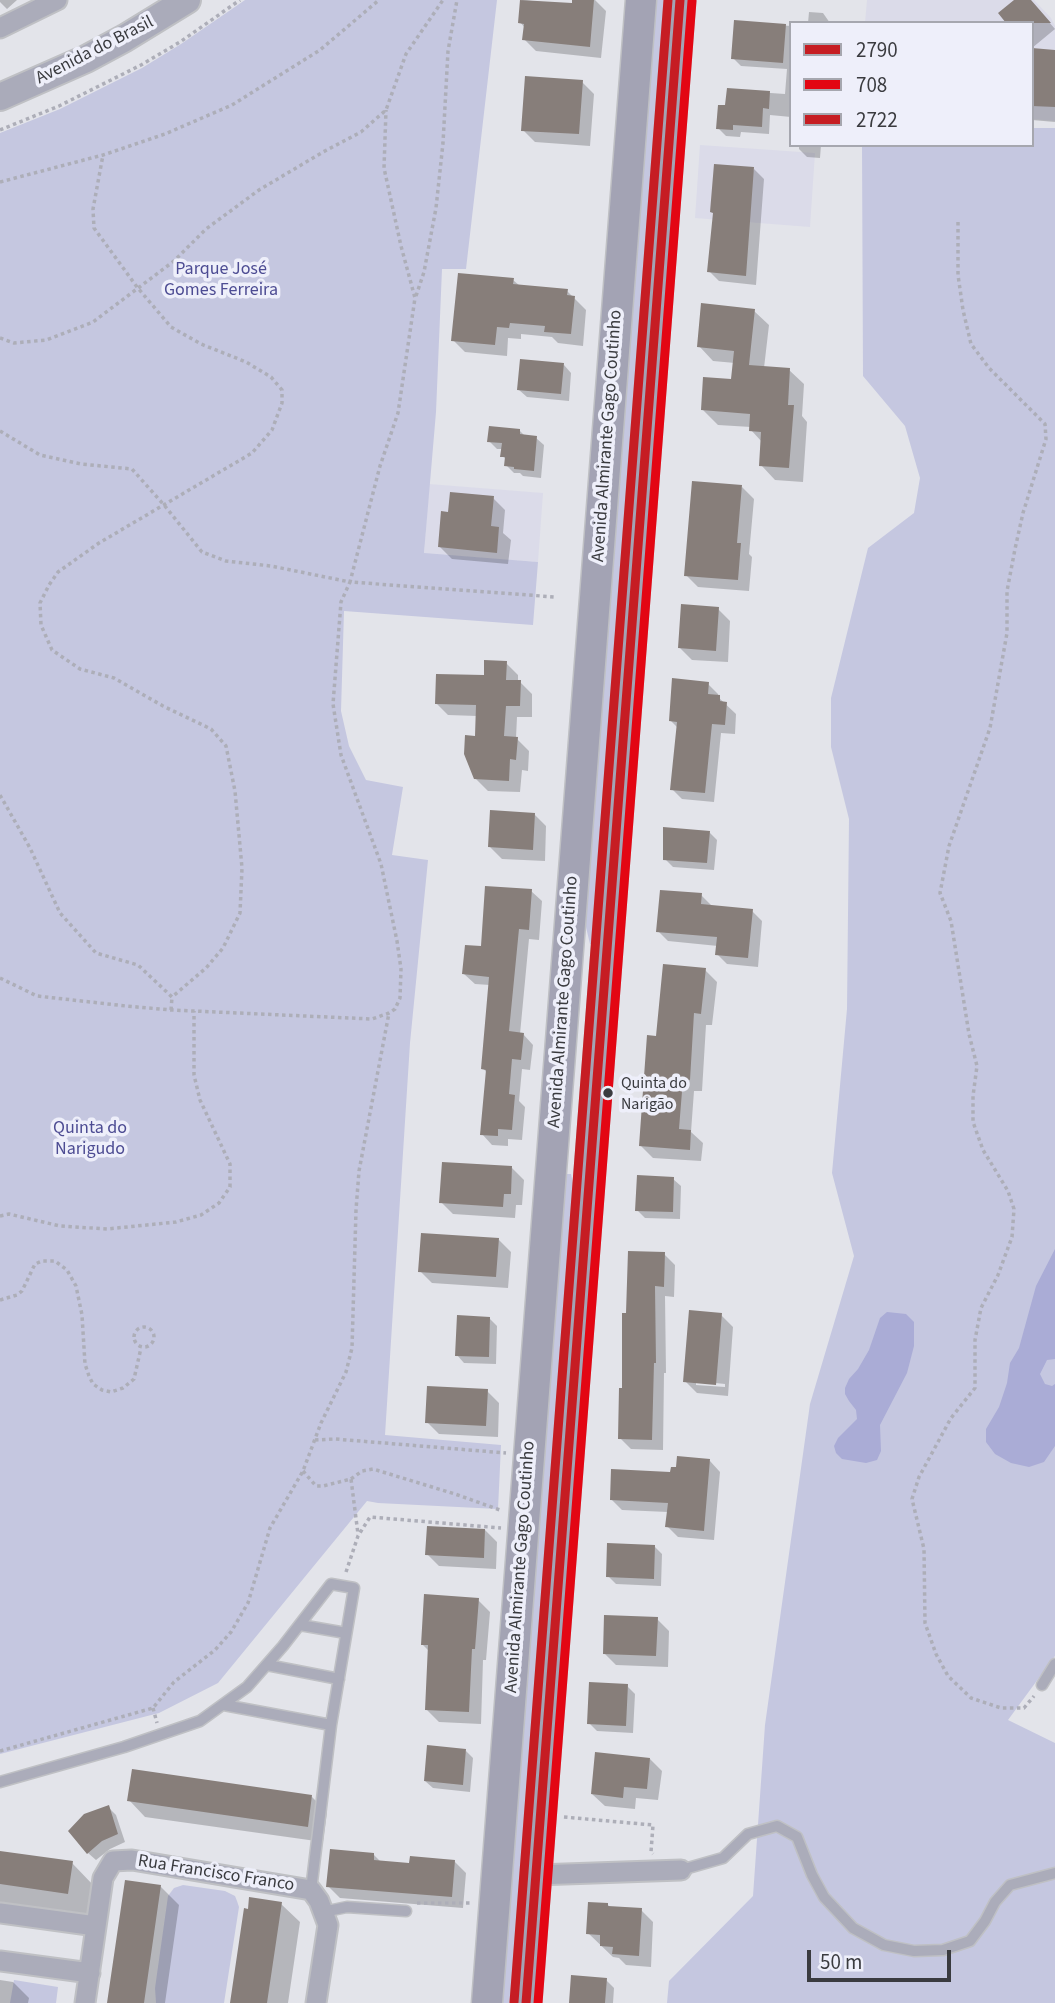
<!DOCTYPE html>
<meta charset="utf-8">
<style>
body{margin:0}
#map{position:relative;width:1055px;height:2003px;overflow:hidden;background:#e3e4ea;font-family:"Source Sans 3",sans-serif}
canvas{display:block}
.legend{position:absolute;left:789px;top:21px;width:245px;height:126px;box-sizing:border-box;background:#eeeffa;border:2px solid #a6a7af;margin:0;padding:9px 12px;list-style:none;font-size:21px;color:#3a3b3f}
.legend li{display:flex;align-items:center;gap:14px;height:35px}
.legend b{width:35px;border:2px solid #a6a7af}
.scale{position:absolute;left:807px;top:1950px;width:144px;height:32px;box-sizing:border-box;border:4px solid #3a3b3f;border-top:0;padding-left:9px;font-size:21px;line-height:24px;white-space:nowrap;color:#3a3b3f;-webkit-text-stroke:5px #eeeffa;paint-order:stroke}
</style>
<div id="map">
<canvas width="1055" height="2003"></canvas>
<ul class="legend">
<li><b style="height:9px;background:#c61d23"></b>2790</li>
<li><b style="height:9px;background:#e30613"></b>708</li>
<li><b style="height:9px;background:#c61d23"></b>2722</li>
</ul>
<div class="scale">50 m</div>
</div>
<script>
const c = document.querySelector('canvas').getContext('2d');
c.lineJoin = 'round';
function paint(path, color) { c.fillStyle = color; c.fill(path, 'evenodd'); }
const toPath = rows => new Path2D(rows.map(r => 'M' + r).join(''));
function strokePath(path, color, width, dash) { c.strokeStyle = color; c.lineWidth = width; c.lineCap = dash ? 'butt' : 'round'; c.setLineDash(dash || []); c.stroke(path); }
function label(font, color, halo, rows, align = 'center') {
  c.font = font + ' "Source Sans 3",sans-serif'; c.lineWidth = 7; c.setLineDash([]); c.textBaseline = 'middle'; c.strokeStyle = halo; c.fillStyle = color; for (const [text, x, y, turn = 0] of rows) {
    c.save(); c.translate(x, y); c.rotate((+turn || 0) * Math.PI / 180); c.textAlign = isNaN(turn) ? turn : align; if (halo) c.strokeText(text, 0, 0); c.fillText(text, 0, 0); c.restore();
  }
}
const built = toPath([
 [867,0,1034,0,1051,18,1055,26,1055,121,1032,119,1032,23,865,23],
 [700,145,815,153,810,227,695,218],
 [429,484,543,493,538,562,424,554]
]);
const green = toPath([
 [245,0,497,0,466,269,442,269,436,412,424,553,538,562,533,625,344,611,341,711,349,746,366,780,403,787,392,855,428,860,410,1043,385,1435,501,1445,498,1509,378,1503,367,1501,218,1683,159,1713,0,1754,0,133,60,109,142,68,181,44],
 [655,0,667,0,594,945,590,944,585,923,585,912],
 [1032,128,1055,128,1055,1656,1008,1720,1055,1743,1055,2003,667,2003,669,1981,753,1896,765,1725,810,1404,854,1256,832,1173,847,1009,849,819,831,747,831,698,868,548,914,513,920,478,905,426,863,376,862,145,1032,145],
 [565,1174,571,1174,574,1188,513,2003,501,2003],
 [183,1885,225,1891,235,1896,237,1901,239,1907,224,2003,156,2003,155,1988,168,1896,174,1888],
 [14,1980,58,1987,56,2003,10,2003]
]);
const water = toPath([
 [1055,1249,1055,1359,1047,1360,1040,1374,1045,1384,1052,1386,1055,1384,1055,1446,1044,1462,1029,1467,1011,1463,995,1454,986,1442,986,1429,999,1407,1007,1383,1010,1363,1019,1348,1036,1286],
 [887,1312,906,1314,914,1322,914,1346,907,1373,880,1425,881,1451,877,1460,866,1463,842,1459,836,1453,834,1446,838,1438,857,1419,856,1410,849,1401,845,1394,845,1388,849,1379,858,1369,869,1350,880,1318]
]);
const shadow = toPath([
 [0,0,17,0,7,9,0,2],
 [522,0,573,5,574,0,595,0,606,11,601,58,536,51,524,39,525,28,520,22],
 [1017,0,1030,0,1055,29,1032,48,1032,23],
 [809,12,823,13,830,23,808,23],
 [735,22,791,26,791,117,770,115,769,134,741,132,740,137,726,136,718,128,727,107,728,90,785,94,787,69,741,66,733,58],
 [1032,50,1055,52,1055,122,1032,120],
 [582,82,594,94,590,146,535,142,523,130],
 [799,145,821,145,820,158,807,157,799,149],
 [754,169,764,179,756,285,719,281,709,271],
 [513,280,520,286,567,291,586,310,583,346,558,343,552,337,521,334,521,339,508,338,507,356,465,352,453,340],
 [754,311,769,325,764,368,789,370,804,384,802,416,807,422,803,482,775,480,761,465,762,442,751,430,751,427,718,425,703,410,733,381,735,363,713,361,699,346],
 [564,365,571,373,569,401,527,397,519,390],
 [519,430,526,437,536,438,544,445,541,478,523,476,520,473,514,473,506,465,507,460,502,456,503,449,497,449,489,441],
 [742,487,754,499,749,554,752,557,749,591,698,587,686,575],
 [493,498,505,510,503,533,511,540,508,564,452,559,440,547,450,514],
 [718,609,730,621,728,662,692,660,680,648],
 [506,663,518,675,518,682,520,682,532,694,532,717,517,717,516,738,529,751,528,771,522,770,520,792,488,791,475,778,477,716,448,715,436,703,485,677],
 [708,684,718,694,718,697,736,714,735,734,721,733,714,802,682,799,672,789,678,728,671,721],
 [534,814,546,826,545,861,502,859,490,847],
 [709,832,717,840,714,870,673,867,665,859],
 [531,891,542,901,539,940,529,939,520,1034,523,1034,533,1045,530,1070,522,1069,519,1101,525,1107,522,1140,508,1139,508,1146,492,1145,482,1134,487,1073,483,1068,490,985,475,984,464,974,482,948],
 [701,895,711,905,711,907,752,911,762,921,758,967,727,964,717,954,718,946,668,941,658,931],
 [705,970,717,982,712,1025,706,1025,702,1091,694,1091,691,1132,703,1143,701,1161,653,1158,641,1146],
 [512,1168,524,1180,522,1205,516,1205,515,1218,453,1214,441,1202],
 [673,1179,681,1186,680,1219,645,1218,637,1210],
 [499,1240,511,1252,508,1288,432,1283,420,1271],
 [664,1254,675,1265,674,1297,665,1296,666,1373,664,1373,663,1450,631,1449,620,1438,627,1314],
 [721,1315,733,1327,728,1396,697,1393,685,1381],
 [696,1381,725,1384,725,1387,696,1385],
 [489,1318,497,1326,496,1364,464,1363,457,1355],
 [487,1391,499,1403,498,1437,439,1434,427,1422],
 [710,1461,720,1472,714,1540,678,1537,667,1526,668,1512,622,1510,611,1499,672,1474],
 [485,1530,497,1542,496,1569,439,1566,427,1554],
 [655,1547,662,1554,661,1586,616,1584,608,1576],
 [478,1600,490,1612,486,1660,483,1660,481,1724,439,1722,427,1710,429,1651,422,1644],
 [657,1619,669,1631,668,1667,616,1665,604,1653],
 [627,1686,635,1694,633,1733,597,1731,589,1723],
 [466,1751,473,1758,470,1792,433,1788,425,1781],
 [650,1759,662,1771,658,1800,636,1798,635,1809,605,1806,592,1794],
 [311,1796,327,1812,323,1842,145,1817,129,1800],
 [108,1807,116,1815,125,1842,110,1849,96,1860,88,1853],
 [0,1853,72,1863,95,1887,91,1916,0,1903],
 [374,1855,381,1862,411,1865,454,1861,466,1873,463,1908,340,1898,328,1886],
 [160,1886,179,1905,165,2003,109,2003],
 [281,1904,300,1922,288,2003,232,2003],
 [608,1905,611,1908,641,1910,653,1922,651,1967,626,1965,619,1958,613,1957,588,1933],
 [0,1980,13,1982,29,1998,28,2003,0,2003],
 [606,1980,614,1988,613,2003,571,2003]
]);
const building = toPath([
 [520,0,572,3,572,0,594,0,590,47,522,40,524,24,518,23],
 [1014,0,1031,0,1051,23,1006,23,998,13],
 [734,20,786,24,783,63,731,59],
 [1032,48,1055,50,1055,107,1032,106],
 [525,76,583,80,579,134,521,131],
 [727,88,770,91,769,109,763,108,762,127,733,125,733,130,716,129,718,105,725,105],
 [714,164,754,167,746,276,707,272,713,213,710,212],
 [458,273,514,278,513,284,568,289,567,295,575,296,571,334,544,332,545,326,510,323,509,328,497,327,495,345,451,341],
 [701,303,755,309,749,365,790,368,788,405,794,405,789,468,759,466,761,432,749,431,750,414,701,410,703,377,731,379,734,351,697,347],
 [520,359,564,363,561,394,517,390],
 [489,426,520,429,520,434,537,436,534,471,514,469,514,467,504,466,505,457,500,457,502,443,487,442],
 [692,481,742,485,737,543,741,543,738,580,684,576],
 [450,492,494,496,491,526,499,527,497,553,438,547,441,511,448,512],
 [681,604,719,607,716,651,678,648],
 [484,660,507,661,506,680,521,680,520,706,506,706,504,736,518,737,516,760,510,759,509,781,474,779,464,754,465,735,475,736,476,705,435,704,436,674,484,675],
 [672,678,709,682,708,694,720,695,720,701,727,702,725,725,712,724,705,793,670,790,677,722,669,721],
 [490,810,535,813,533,850,488,847],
 [663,827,710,831,707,863,663,860],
 [485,886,532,889,529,930,519,929,509,1031,524,1033,521,1060,512,1059,509,1094,515,1095,512,1130,498,1129,498,1136,480,1135,486,1070,481,1069,489,977,462,974,465,945,481,946],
 [660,890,702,893,701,904,753,909,748,958,715,955,717,937,656,932],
 [663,964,706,968,701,1014,694,1013,690,1080,683,1079,679,1129,691,1130,690,1150,639,1146,647,1035,656,1036],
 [442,1162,512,1166,511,1194,504,1194,503,1207,439,1203],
 [637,1175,674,1177,673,1212,635,1211],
 [421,1233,499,1238,496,1277,418,1272],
 [628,1251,665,1252,664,1287,655,1286,656,1363,654,1363,652,1440,618,1439,619,1388,622,1388,622,1313,626,1313],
 [689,1310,722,1313,716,1385,683,1382],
 [457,1315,490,1317,489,1357,455,1356],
 [427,1386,488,1389,486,1426,425,1423],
 [677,1456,710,1459,704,1531,665,1527,668,1503,610,1500,611,1469,670,1472,671,1467,676,1467],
 [427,1526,485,1529,484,1558,425,1555],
 [607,1543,655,1545,654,1579,606,1577],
 [424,1594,479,1598,475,1649,472,1649,469,1712,425,1710,428,1645,421,1645],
 [604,1615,658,1617,656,1656,603,1654],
 [589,1682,628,1684,626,1726,587,1724],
 [427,1745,466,1749,463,1785,424,1781],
 [595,1752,650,1758,647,1789,624,1787,623,1798,591,1794],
 [132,1769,312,1795,308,1827,127,1801],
 [109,1805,118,1834,102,1841,87,1854,68,1831,84,1814],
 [330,1849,374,1853,374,1860,409,1863,410,1856,455,1860,452,1897,326,1887],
 [0,1851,73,1861,68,1894,0,1884],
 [125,1880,161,1885,144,2003,107,2003],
 [249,1897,282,1902,267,2003,230,2003,244,1908,248,1909],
 [588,1902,608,1903,608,1906,642,1908,639,1956,612,1954,613,1947,600,1946,600,1935,586,1934],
 [571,1975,607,1978,605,2003,569,2003]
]);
const path = toPath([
 [0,130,59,106,141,65,180,42,240,0],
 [0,182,103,155,165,134,232,105,320,50,379,0],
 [958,222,958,275,963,310,971,344,989,368,1045,424,1046,439,1023,513,1015,549,1007,591,1007,633,990,728,949,846,940,893,951,921,969,1034,977,1066,973,1096,973,1122,983,1150,1008,1191,1014,1209,1012,1237,998,1275,981,1308,975,1340,975,1388,951,1418,919,1477,912,1499,924,1549,925,1623,936,1654,948,1676,971,1698,1001,1708,1024,1708,1034,1696],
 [416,296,424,272,436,208,443,143,448,51,457,0],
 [0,338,14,343,46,340,93,322,174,261,206,229,259,190,323,152,361,132,386,110,406,54,443,0],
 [0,431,40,455,81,464,132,469,164,505,202,552,226,561,271,566,350,582,380,466,398,413,415,298,401,246,384,168,386,110],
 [0,795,30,848,60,913,96,953,138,965,172,997,206,968,223,948,240,913,242,868,235,791,226,746,211,729,163,706,114,678,80,669,52,650,41,625,40,603,49,585,58,572,99,543,252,453,272,430,282,403,282,390,271,377,246,362,201,344,171,327,137,287,94,228,93,209,103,155],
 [0,978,37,996,126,1006,171,1010,372,1019,389,1013,395,1009,400,998,401,969,397,941,381,864,341,755,333,704,341,602,350,582,555,597],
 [171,1010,172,997],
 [0,1216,9,1214,60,1226,107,1229,176,1222,201,1215,219,1203,230,1187,230,1164,200,1100,194,1075,194,1011],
 [0,1300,17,1295,22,1291,35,1264,42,1261,55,1261,67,1270,76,1286,82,1315,85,1364,89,1376,93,1384,102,1390,111,1392,123,1388,134,1379,141,1348],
 '134 1337a10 10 0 1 1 20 0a10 10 0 1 1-20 0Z',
 [315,1440,335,1439,506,1453],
 [303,1471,316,1486,323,1486,351,1479,358,1534],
 [351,1479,362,1471,373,1469,455,1494,500,1510],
 [346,1572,358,1536,370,1517,501,1528],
 [153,1708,157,1723],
 [0,1751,153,1708,174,1682,215,1650,231,1632,248,1603,270,1528,303,1471,321,1423,346,1372,352,1348,356,1210,359,1171,389,1013],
 [564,1817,653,1825,651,1852,653,1854],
 [417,1903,472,1903]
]);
const lane = toPath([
 [300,1625,346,1633],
 [267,1665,339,1679],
 [1042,1685,1055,1664],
 [224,1705,331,1725],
 [0,1782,124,1747,200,1721,247,1687,283,1646,331,1584,354,1588,331,1725,311,1890],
 [681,1870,723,1858,748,1834,777,1826,797,1837,812,1875,824,1897,853,1928,884,1945,914,1951,943,1950,970,1941,985,1921,995,1902,1010,1885,1055,1873],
 [323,1912,347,1907,406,1911]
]);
const street = toPath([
 [0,28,57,0],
 [536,1875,681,1870],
 [0,1913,96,1926],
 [0,1961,90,1973],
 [85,2003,103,1878,113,1861,132,1860,311,1890,319,1901,328,1925,316,2003]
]);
const secondary = toPath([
 [0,97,86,59,125,38,187,0]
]);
const primary = toPath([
 [487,2003,641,0],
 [526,2003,680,0]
]);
const bus1 = toPath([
 [526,2003,680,0]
]);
const bus2 = toPath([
 [538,2003,692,1]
]);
const bus3 = toPath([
 [514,2002,668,0]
]);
const markers = [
 [608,1093,6,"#3a3b3f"]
];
const busNames = [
 ["Quinta do",621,1084],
 ["Narigão",621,1105]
];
const streetNames = [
 ["Avenida do Brasil",95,51,-27],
 ["Avenida Almirante Gago Coutinho",608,436,-86],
 ["Avenida Almirante Gago Coutinho",564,1002,-86],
 ["Avenida Almirante Gago Coutinho",521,1567,-86],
 ["Rua Francisco Franco",216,1874,9]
];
const parkNames = [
 ["Parque José",221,270],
 ["Gomes Ferreira",221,291],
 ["Quinta do",90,1129],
 ["Narigudo",90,1150]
];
paint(built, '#dbdbe9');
paint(green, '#c5c7e0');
paint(water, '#aaacd6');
paint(shadow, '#0003');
paint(building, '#877e7a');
strokePath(lane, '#bfc0c4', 13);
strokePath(street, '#bfc0c4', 23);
strokePath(secondary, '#bfc0c4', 30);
strokePath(primary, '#bfc0c4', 33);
strokePath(path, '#adaeb8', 3.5, [3.5, 3.5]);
strokePath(lane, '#abacba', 10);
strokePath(street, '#abacba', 19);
strokePath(secondary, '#aaabba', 26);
strokePath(primary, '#a3a3b4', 30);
strokePath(bus1, '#c61d23', 9);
strokePath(bus2, '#e30613', 9);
strokePath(bus3, '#c61d23', 9);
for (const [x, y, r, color] of markers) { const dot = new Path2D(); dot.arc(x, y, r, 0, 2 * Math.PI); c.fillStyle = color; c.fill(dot); strokePath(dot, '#eeeffa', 2.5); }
label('16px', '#3a3b3f', '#eeeffa', busNames, 'left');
label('18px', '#3a3b3f', '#eeeffa', streetNames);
label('18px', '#4d4c93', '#eeeffa', parkNames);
</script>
